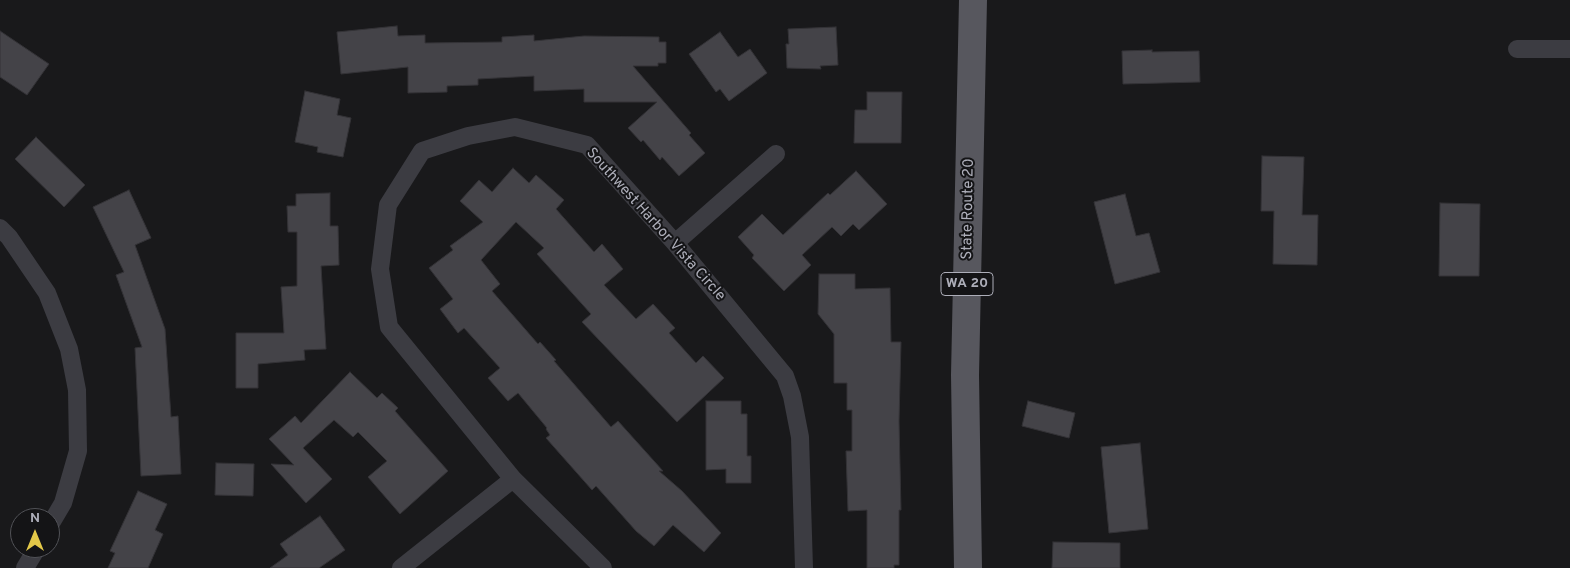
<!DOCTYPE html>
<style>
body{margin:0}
#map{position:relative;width:1570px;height:568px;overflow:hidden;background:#19191b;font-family:Overpass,sans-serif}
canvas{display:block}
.north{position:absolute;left:10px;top:508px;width:50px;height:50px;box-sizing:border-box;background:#141416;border:1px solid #515257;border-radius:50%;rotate:0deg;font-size:14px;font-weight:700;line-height:20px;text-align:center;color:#adaeb9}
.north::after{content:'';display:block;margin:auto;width:18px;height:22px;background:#e3c849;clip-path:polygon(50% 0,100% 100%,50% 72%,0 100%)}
</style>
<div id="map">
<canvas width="1570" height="568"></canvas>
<div class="north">N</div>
</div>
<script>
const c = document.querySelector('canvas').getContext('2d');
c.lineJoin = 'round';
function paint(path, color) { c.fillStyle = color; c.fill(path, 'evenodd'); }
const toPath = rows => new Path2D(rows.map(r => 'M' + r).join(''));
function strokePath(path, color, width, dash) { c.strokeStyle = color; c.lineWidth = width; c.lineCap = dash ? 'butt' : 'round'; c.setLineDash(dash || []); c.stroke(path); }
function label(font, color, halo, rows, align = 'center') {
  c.font = font + ' Overpass,sans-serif'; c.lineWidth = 4; c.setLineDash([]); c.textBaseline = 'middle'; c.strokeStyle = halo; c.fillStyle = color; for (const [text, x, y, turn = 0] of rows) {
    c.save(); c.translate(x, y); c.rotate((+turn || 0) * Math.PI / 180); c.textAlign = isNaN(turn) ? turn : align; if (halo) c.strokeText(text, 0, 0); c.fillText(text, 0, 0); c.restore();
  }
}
const building = toPath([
 [397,26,398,36,425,35,425,43,502,42,502,37,534,35,534,41,584,36,659,37,659,42,666,42,666,63,658,63,658,66,633,66,691,133,689,135,705,153,679,176,662,157,660,160,643,140,641,142,628,128,657,102,584,102,584,89,534,91,534,76,478,79,478,85,447,86,447,92,408,93,408,67,341,74,337,32,397,26],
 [836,27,838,65,820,66,821,69,787,68,786,44,789,44,788,29,836,27],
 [0,31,49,64,27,95,0,77,0,31],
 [720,32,738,57,750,49,767,73,729,101,720,89,716,92,689,54,720,32],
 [1152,50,1152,52,1199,51,1200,82,1123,84,1122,51,1152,50],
 [305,91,340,99,337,115,351,118,343,157,317,152,318,147,295,142,305,91],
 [867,92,902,92,901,143,854,143,855,110,867,110,867,92],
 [36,137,85,185,64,207,15,159,36,137],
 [1262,156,1304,157,1302,215,1318,215,1317,265,1273,264,1274,211,1261,211,1262,156],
 [513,168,529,183,536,175,564,200,556,209,594,252,602,244,623,269,604,285,636,319,653,304,675,328,669,333,696,363,703,356,724,378,677,422,582,322,591,314,537,254,544,248,516,222,481,260,500,284,492,291,538,344,540,342,556,360,554,361,611,427,618,421,663,471,659,471,682,491,721,533,704,552,673,525,654,546,636,531,596,486,592,490,546,438,550,435,546,429,547,428,518,393,508,401,488,378,500,368,464,328,458,333,440,309,453,299,429,268,453,250,450,246,483,222,460,201,479,180,492,192,513,168],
 [856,171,887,204,859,230,853,224,841,236,832,227,802,255,811,265,784,291,752,258,754,255,738,237,762,214,783,235,828,193,830,195,856,171],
 [129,190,151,238,135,245,165,329,171,417,178,416,181,474,141,476,135,348,142,347,116,275,124,272,93,207,129,190],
 [330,193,330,226,338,226,339,265,321,266,326,349,304,350,305,360,258,364,258,388,236,388,236,333,284,333,281,287,297,286,297,232,288,232,287,206,296,206,296,194,330,193],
 [1125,194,1136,236,1149,233,1160,272,1115,284,1094,202,1125,194],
 [1440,203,1480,204,1479,276,1439,276,1440,203],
 [819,274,855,274,855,289,890,288,891,342,901,342,899,421,901,510,899,510,899,565,894,565,894,568,867,568,867,510,848,511,846,451,852,451,852,410,847,410,847,383,834,383,834,334,818,314,819,274],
 [350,372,377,398,382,393,398,408,395,411,448,471,400,514,368,477,387,461,358,432,353,437,334,420,303,448,332,479,306,503,271,464,294,465,269,439,295,416,301,423,350,372],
 [706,401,741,401,741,414,747,414,747,456,751,456,751,483,726,483,726,469,706,470,706,401],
 [1028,401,1075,413,1069,438,1022,426,1028,401],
 [1140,443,1148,529,1109,533,1101,447,1140,443],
 [216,463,254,464,253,496,215,495,216,463],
 [138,491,167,504,155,530,163,534,148,568,108,568,115,553,110,551,138,491],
 [320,516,345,550,319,568,270,568,288,555,280,544,320,516],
 [1053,542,1120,543,1120,568,1052,568,1053,542]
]);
const street = toPath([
 [1517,49,1570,49],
 [0,228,9,237,47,293,69,349,77,390,78,451,63,503,50,525],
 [675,243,776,154],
 [25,568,37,548],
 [401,568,513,479],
 [603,568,513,479,389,327,380,269,388,205,422,151,468,136,515,127,587,145,675,243,785,376,792,396,800,437,804,568]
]);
const primary = toPath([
 [968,568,965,375,973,0]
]);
const shields = [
 [967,284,52]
];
const shieldNames = [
 ["WA 20",967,284]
];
const streetNames = [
 ["State Route 20",969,209,-89],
 ["Southwest Harbor Vista Circle",655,225,48]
];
paint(building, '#444348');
strokePath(building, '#343337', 1);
strokePath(street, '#3c3c42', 18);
strokePath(primary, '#57575e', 28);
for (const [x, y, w] of shields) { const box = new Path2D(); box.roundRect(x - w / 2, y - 11.5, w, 23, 4); c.fillStyle = '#141416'; c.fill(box); strokePath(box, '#adaeb9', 1); }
label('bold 14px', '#adaeb9', null, shieldNames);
label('15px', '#adaeb9', '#141416', streetNames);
</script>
